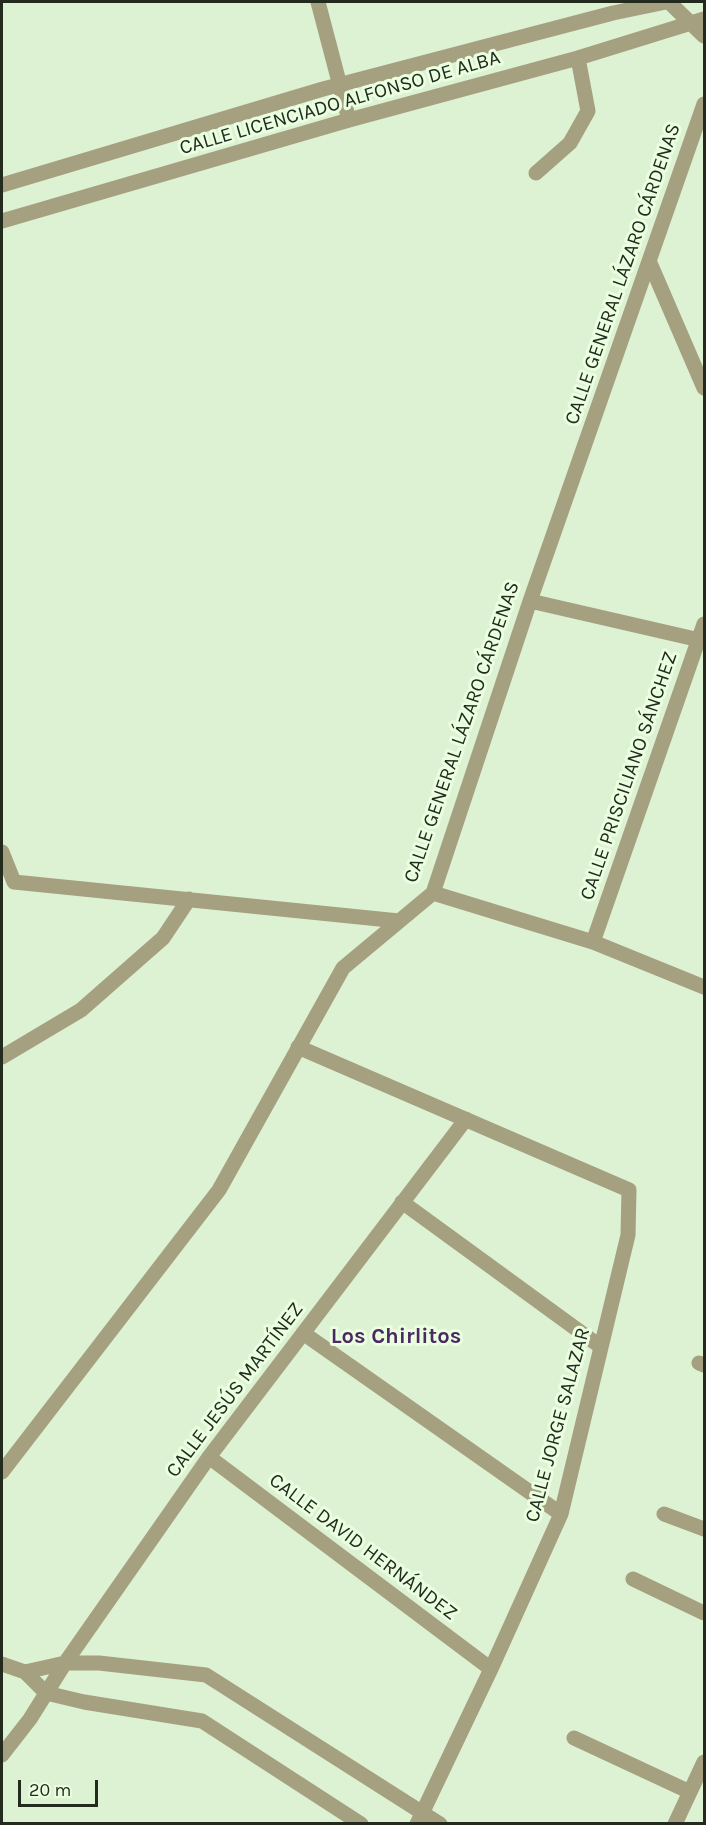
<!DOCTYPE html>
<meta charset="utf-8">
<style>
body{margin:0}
#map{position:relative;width:706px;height:1825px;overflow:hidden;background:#ddf1d3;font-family:Karla,sans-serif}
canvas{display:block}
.frame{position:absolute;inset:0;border:3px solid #232b1f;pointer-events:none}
.scale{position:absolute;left:18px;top:1780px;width:80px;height:27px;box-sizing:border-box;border:3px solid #232b1f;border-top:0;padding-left:8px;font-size:18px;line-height:21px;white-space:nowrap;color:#232b1f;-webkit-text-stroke:4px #eafee0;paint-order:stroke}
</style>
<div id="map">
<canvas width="706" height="1825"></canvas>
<div class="frame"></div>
<div class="scale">20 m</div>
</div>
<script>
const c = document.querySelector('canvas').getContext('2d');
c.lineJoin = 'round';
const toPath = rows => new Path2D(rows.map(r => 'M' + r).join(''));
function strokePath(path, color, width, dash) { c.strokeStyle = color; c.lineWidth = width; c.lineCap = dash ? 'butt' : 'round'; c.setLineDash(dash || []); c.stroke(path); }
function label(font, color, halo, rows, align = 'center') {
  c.font = font + ' Karla,sans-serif'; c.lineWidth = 6; c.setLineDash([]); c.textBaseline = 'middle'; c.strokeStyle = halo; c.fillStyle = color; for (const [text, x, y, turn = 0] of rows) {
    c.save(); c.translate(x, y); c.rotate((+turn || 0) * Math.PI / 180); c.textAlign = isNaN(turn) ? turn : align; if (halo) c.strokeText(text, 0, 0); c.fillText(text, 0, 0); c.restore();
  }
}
const minor = toPath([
 [318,2,349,120],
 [669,2,704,36],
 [536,173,570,143,588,111,578,58],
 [2,185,323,89,613,13,666,2],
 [2,221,349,120,578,58,704,19],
 [650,263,704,388],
 [530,601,704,641],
 [2,852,14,882,399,921],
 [433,893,593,942,704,987],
 [593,942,704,624],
 [298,1047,629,1190,628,1235,561,1514,491,1669,417,1824],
 [2,1057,81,1010,163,938,189,899],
 [402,1202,601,1347],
 [303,1333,561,1514],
 [699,1363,704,1365],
 [209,1457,491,1669],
 [2,1472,219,1190,343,968,433,893,530,601,704,104],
 [664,1514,704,1529],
 [633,1579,704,1613],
 [2,1664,25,1672,46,1693],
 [25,1672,65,1663,99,1663,206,1675,440,1824],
 [46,1693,84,1702,202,1721,361,1824],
 [574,1738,690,1792],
 [2,1755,30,1719,65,1663,209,1457,466,1119],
 [675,1824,704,1762]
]);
const streetNames = [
 ["CALLE LICENCIADO ALFONSO DE ALBA",340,103,-16],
 ["CALLE GENERAL LÁZARO CÁRDENAS",623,274,-71],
 ["CALLE GENERAL LÁZARO CÁRDENAS",462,732,-71],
 ["CALLE PRISCILIANO SÁNCHEZ",629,776,-71],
 ["CALLE JESÚS MARTÍNEZ",235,1390,-53],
 ["CALLE JORGE SALAZAR",558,1425,-75],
 ["CALLE DAVID HERNÁNDEZ",363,1547,37]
];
const quarterNames = [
 ["Los Chirlitos",396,1337]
];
strokePath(minor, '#a5a07f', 15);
label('20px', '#232b1f', '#eafee0', streetNames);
label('bold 22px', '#4b2962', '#eafee0', quarterNames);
</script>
